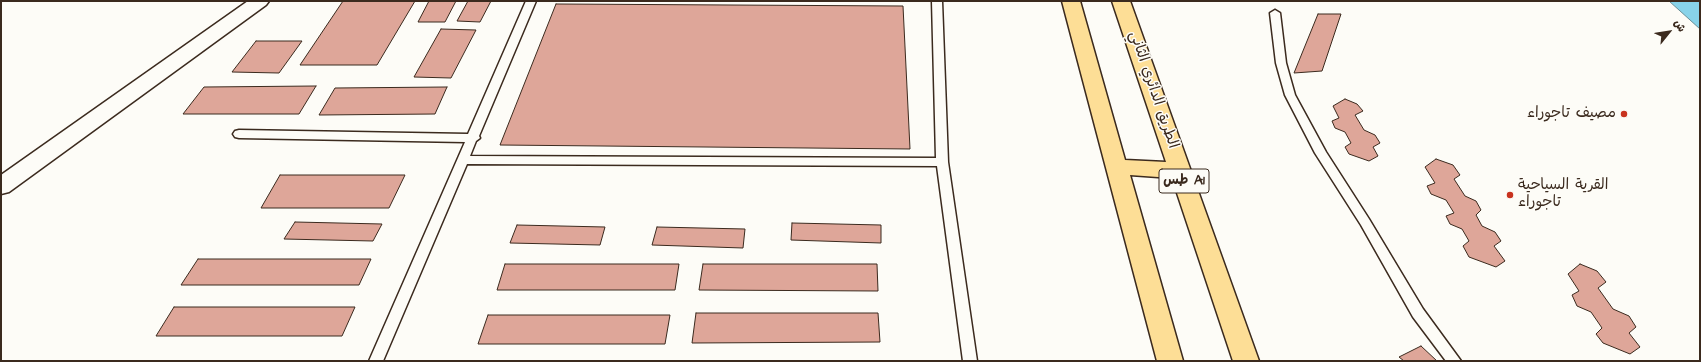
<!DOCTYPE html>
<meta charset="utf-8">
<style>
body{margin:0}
#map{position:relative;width:1701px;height:362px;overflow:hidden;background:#fdfcf7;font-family:"Architects Daughter","Playpen Sans Arabic",sans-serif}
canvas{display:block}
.frame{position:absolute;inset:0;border:2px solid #3b2a1e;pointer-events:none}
.north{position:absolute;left:1649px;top:12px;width:40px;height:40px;-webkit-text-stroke:3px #fdfcf7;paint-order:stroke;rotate:60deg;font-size:11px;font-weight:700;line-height:16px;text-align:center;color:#3b2a1e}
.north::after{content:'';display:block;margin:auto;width:14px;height:18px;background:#3b2a1e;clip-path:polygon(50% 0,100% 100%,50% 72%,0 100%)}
</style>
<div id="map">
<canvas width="1701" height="362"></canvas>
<div class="frame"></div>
<div class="north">ش</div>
</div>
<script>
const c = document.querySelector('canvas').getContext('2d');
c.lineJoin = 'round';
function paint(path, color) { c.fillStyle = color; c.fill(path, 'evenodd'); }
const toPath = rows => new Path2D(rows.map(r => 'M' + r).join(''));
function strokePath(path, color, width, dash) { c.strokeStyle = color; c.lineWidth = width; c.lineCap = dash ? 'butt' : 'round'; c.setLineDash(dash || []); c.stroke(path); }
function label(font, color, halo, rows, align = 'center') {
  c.font = font + ' "Architects Daughter","Playpen Sans Arabic",sans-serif'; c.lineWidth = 3; c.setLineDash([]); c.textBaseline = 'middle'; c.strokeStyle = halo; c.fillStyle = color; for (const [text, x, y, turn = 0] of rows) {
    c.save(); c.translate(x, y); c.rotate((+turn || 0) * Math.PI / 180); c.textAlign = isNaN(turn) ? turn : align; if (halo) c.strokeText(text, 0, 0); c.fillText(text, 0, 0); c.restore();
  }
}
const water = toPath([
 [1669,1,1700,1,1700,29,1669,1]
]);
const building = toPath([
 [343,1,415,1,377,65,300,65,343,1],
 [429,1,456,1,445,22,418,22,429,1],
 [468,1,491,1,480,22,457,21,468,1],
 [556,4,903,6,910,149,500,145,556,4],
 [1318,14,1341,14,1322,71,1294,73,1318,14],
 [441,29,476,30,451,78,414,77,441,29],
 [256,41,302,41,279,73,232,72,256,41],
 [316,86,299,114,183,114,204,87,316,86],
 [447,87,435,114,319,115,335,88,447,87],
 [1345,99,1357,104,1363,111,1355,115,1364,130,1375,135,1380,143,1373,147,1378,156,1369,161,1349,154,1345,147,1351,143,1345,132,1335,128,1332,121,1339,118,1333,106,1345,99],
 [1436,159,1453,165,1460,175,1454,179,1465,196,1476,201,1481,210,1476,215,1482,226,1495,232,1501,241,1494,246,1505,261,1496,267,1469,257,1463,246,1469,241,1462,229,1450,224,1446,216,1454,213,1446,200,1431,194,1427,186,1435,183,1425,167,1436,159],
 [280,175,405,175,389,208,261,208,280,175],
 [295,222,382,224,373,241,284,239,295,222],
 [792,223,881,225,881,243,791,240,792,223],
 [517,225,605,227,600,245,510,243,517,225],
 [657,227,745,229,743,248,652,245,657,227],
 [198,259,371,259,359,285,181,285,198,259],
 [505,264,679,264,675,290,497,290,505,264],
 [703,264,877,264,878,291,699,290,703,264],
 [1580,264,1597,271,1606,282,1598,288,1613,309,1629,316,1636,327,1629,333,1640,347,1630,354,1603,343,1596,334,1602,328,1591,312,1577,306,1572,295,1579,291,1568,274,1580,264],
 [174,307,355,307,342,336,156,336,174,307],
 [696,313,878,313,880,342,692,343,696,313],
 [488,315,670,315,665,344,478,344,488,315],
 [1421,346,1437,361,1404,361,1399,357,1421,346]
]);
const lane = toPath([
 [526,1,536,1,479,136,480,138,476,141,470,156,936,158,932,1,942,1,948,162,977,361,963,361,937,166,467,164,383,361,369,361,465,142,239,138,235,137,233,134,235,131,239,130,468,134,526,1],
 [1275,10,1280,13,1286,63,1295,95,1326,152,1369,219,1423,309,1461,361,1446,361,1413,317,1361,225,1315,153,1285,95,1276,63,1270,13,1275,10]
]);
const street = toPath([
 [248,1,269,1,266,5,9,192,1,194,1,175,248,1]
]);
const highway = toPath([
 [1062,1,1080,1,1125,160,1166,162,1112,1,1130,1,1259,361,1233,361,1172,178,1130,175,1183,361,1157,361,1062,1]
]);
const markers = [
 [1624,114,4,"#c8321e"],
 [1510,195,4,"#c8321e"]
];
const shields = [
 [1184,181,50]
];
const shieldNames = [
 ["طس A1",1184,181]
];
const streetNames = [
 ["الطريق الدائري الثاني",1153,90,71]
];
const poiNames = [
 ["مصيف تاجوراء",1616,114],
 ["القرية السياحية",1518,186,"left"],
 ["تاجوراء",1518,203,"left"]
];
paint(water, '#88d3e9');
strokePath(water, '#698f98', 1);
paint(building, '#dea699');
strokePath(building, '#3b2a1e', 1);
strokePath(lane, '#3b2a1e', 3);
strokePath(street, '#3b2a1e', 3);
strokePath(highway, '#3b2a1e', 3);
paint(lane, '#fdfcf7');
paint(street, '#fdfcf7');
paint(highway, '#fdde96');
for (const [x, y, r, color] of markers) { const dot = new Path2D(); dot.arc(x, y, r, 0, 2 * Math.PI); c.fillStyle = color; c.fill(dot); strokePath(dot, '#fdfcf7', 1.5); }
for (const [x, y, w] of shields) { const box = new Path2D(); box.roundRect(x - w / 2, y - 12, w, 24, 3); c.fillStyle = '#fdfcf7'; c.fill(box); strokePath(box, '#3b2a1e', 1); }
label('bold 14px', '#3b2a1e', null, shieldNames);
label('15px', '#3b2a1e', '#fdfcf7', streetNames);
label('15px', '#3b2a1e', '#fdfcf7', poiNames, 'right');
</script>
